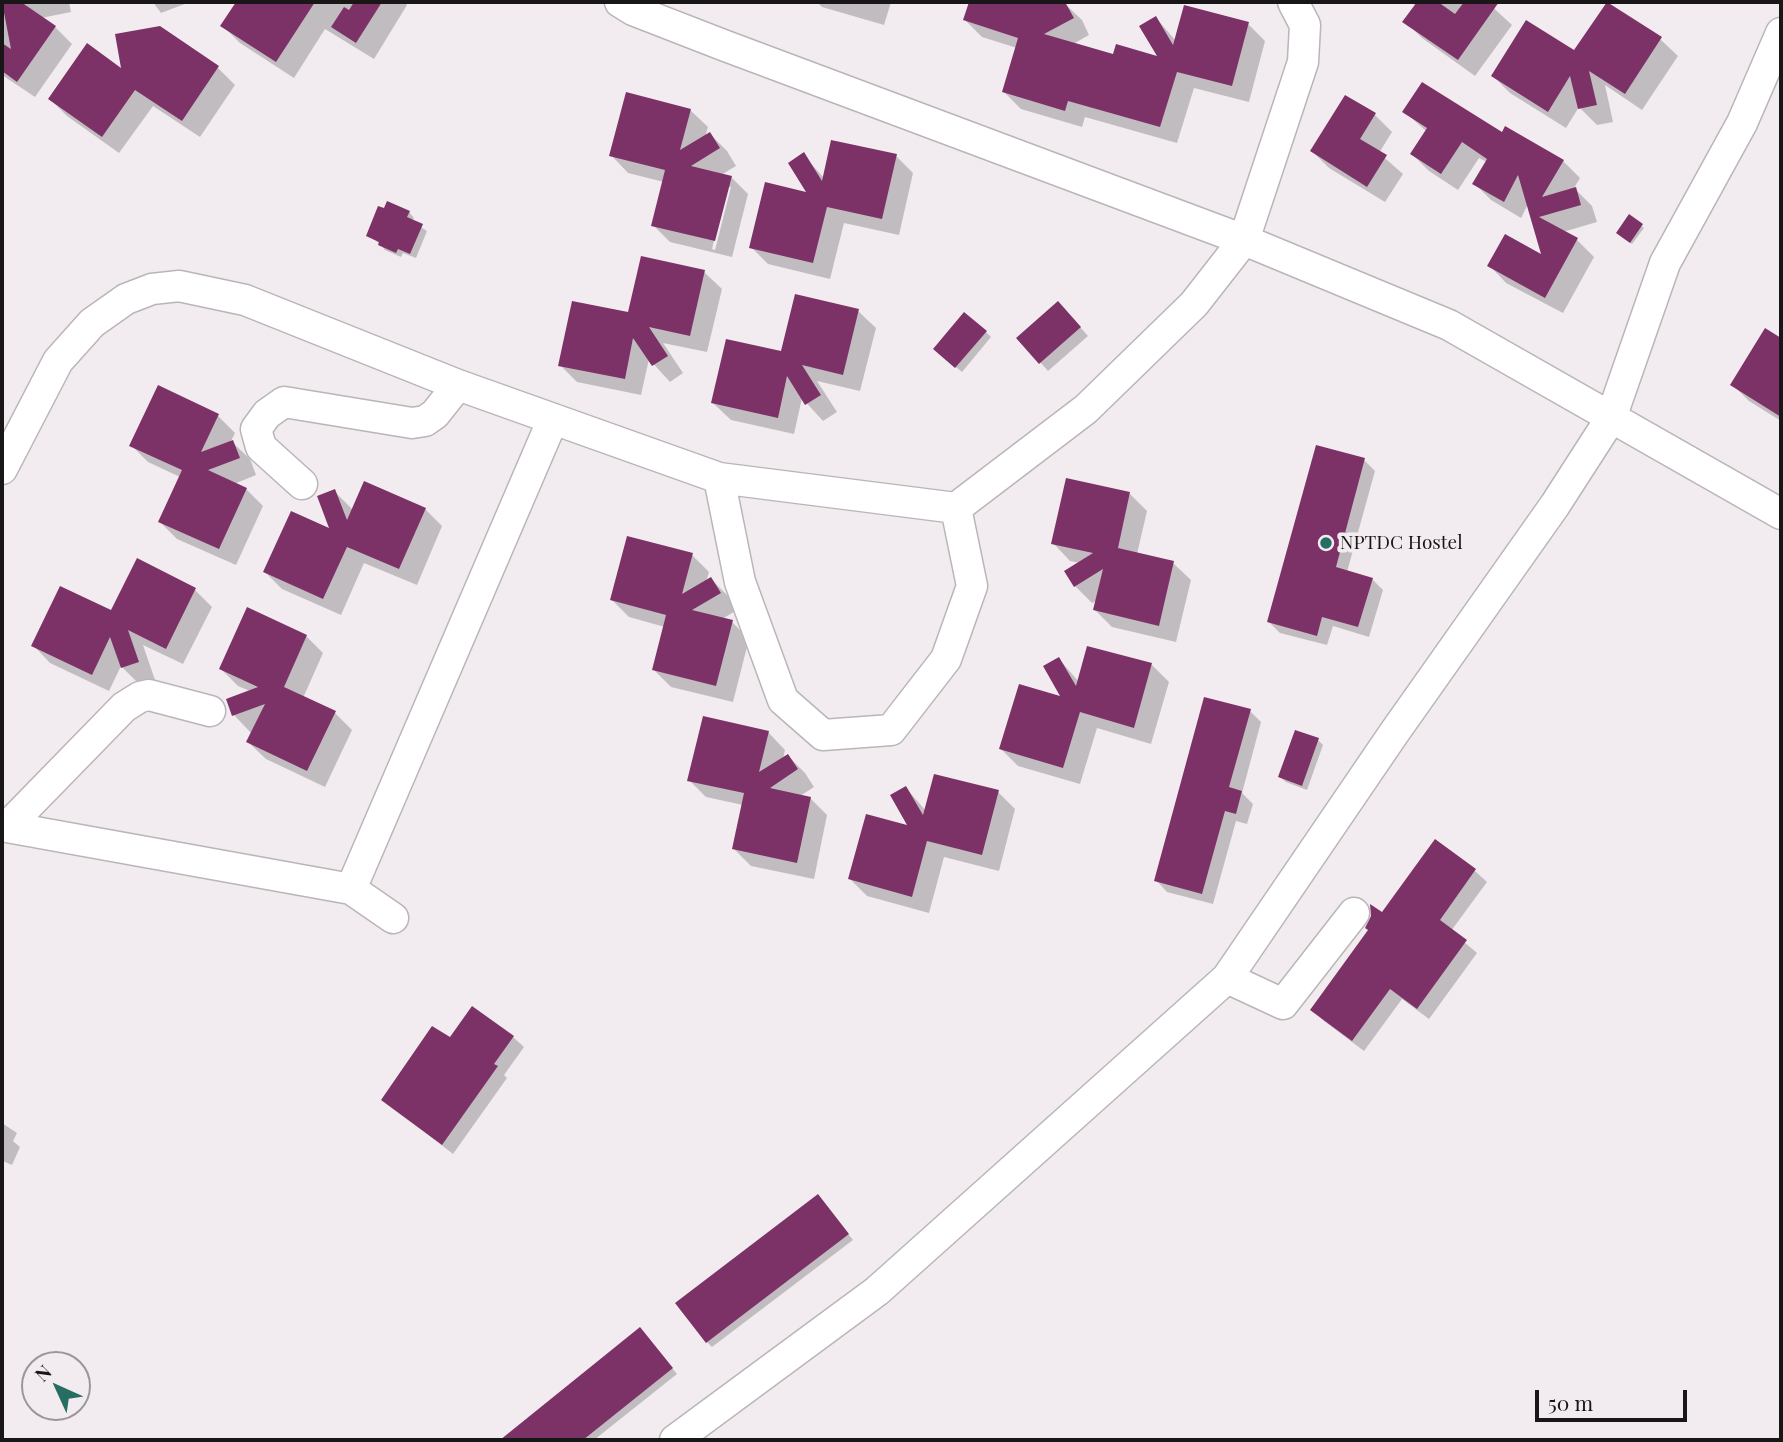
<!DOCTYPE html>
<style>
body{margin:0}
#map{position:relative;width:1783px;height:1442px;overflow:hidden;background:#f2ecf0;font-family:"Playfair Display",serif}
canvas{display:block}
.frame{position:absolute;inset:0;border:4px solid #181617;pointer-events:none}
.north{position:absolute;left:21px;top:1351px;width:70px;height:70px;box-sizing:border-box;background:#f2ecf0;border:2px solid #9b9699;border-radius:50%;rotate:315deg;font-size:19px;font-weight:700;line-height:28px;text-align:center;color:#181617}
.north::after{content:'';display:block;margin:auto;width:24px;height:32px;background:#266d62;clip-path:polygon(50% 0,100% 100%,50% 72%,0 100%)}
.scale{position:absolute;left:1535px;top:1390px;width:152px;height:32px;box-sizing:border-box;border:4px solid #181617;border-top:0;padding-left:9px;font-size:21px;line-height:24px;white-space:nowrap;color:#181617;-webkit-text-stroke:5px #f2ecf0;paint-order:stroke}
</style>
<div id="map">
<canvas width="1783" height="1442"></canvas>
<div class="frame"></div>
<div class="north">N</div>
<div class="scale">50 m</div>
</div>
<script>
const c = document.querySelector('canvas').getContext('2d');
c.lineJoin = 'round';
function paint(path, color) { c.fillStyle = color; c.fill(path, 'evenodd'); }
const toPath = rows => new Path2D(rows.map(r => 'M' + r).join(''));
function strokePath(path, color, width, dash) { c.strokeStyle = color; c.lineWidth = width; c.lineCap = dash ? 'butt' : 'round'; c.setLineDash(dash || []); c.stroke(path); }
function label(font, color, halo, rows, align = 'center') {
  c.font = font + ' "Playfair Display",serif'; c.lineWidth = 7; c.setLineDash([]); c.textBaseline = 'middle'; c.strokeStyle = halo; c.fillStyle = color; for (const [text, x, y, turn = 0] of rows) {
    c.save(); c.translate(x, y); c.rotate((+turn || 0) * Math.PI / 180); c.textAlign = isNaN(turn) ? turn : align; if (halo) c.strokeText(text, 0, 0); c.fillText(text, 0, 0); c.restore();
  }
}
const shadow = toPath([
 [2,2,69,2,71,12,41,18,55,27,72,44,35,97,2,75],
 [153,2,190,2,161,13],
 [238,2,404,2,407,5,374,59,325,29,294,78,240,43,223,26],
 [817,2,891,2,884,25,822,7],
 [970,2,1062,2,1060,5,1064,3,1082,20,1089,35,1073,44,1114,56,1160,59,1156,18,1176,41,1248,24,1265,41,1249,102,1194,88,1177,143,1085,117,1082,127,1021,109,1004,92,1017,48,982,37,965,20],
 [1411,2,1487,2,1512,25,1475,76,1422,38,1405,21,1416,6],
 [159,27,218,68,235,85,200,137,153,106,119,153,67,116,50,99,124,72],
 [1660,39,1678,56,1642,110,1605,85,1613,122,1597,125,1579,107,1566,128,1510,93,1493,76,1575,52],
 [1346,97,1375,115,1392,132,1379,153,1403,174,1385,202,1329,168,1312,151],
 [690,110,708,127,705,137,710,134,727,151,736,166,721,175,731,177,748,194,732,257,670,242,653,225,664,182,628,173,611,155],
 [727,187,731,187,715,250,712,249],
 [1405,112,1502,135,1563,161,1580,178,1574,188,1592,206,1597,222,1563,232,1577,240,1594,257,1563,313,1506,283,1489,265,1543,258,1528,204,1521,218,1491,200,1474,183,1487,162,1479,158,1458,190,1429,171,1412,154,1427,132],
 [803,155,824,178,896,156,913,173,899,235,844,223,830,279,768,264,751,247,810,195],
 [409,212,414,218,412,221,427,231,416,258,403,253,401,257,385,250,380,244,368,235],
 [1630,217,1644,228,1632,244,1620,235],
 [704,272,722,289,707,352,663,343,683,373,670,382,649,359,641,395,577,382,560,365,629,314],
 [858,311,876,328,860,391,817,381,837,412,823,421,802,398,794,434,731,420,713,403,783,353],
 [1066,311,1088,336,1048,371,1040,362],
 [1766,331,1781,340,1781,421,1749,401,1732,384],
 [986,332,991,337,962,372,940,354],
 [218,416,235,433,231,441,250,459,256,475,234,484,246,489,263,506,236,565,177,539,160,522,180,477,148,462,131,445],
 [1364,460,1375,471,1347,572,1372,579,1383,590,1369,637,1333,626,1327,645,1280,633,1269,622],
 [334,491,353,510,425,509,442,526,417,585,364,563,341,615,282,589,265,572,333,531],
 [1130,494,1147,511,1137,554,1173,563,1191,580,1176,642,1112,627,1095,610,1097,600,1092,603,1075,586,1066,572,1080,563,1070,561,1053,543],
 [692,555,709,572,706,582,711,579,728,596,737,610,722,619,732,622,749,639,733,702,671,687,654,670,665,627,629,617,612,600],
 [195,590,212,607,183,664,143,645,155,680,140,685,121,666,109,691,50,663,33,645],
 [306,636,323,653,303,698,335,713,352,730,325,787,266,759,248,742,252,734,234,715,250,691,238,686,221,669],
 [1088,648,1152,665,1169,682,1151,744,1097,728,1080,784,1018,766,1001,749,1063,699,1059,659,1079,682],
 [1250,711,1261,722,1242,793,1253,804,1247,824,1236,821,1213,904,1167,892,1156,880],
 [768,732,785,750,783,759,788,756,805,773,814,787,800,796,810,798,827,815,814,879,751,866,734,849,743,805,706,797,689,780],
 [1318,740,1323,745,1307,790,1286,782,1280,777],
 [906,788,926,811,998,792,1015,809,999,871,944,857,929,913,867,896,850,879,911,828],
 [1435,842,1475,871,1487,882,1451,931,1477,953,1429,1019,1402,999,1364,1051,1324,1021,1313,1010],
 [513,1037,524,1047,504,1075,507,1078,453,1154,384,1100,451,1039],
 [2,1123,17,1133,13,1141,20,1147,12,1165,3,1161,2,1164],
 [823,1202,853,1240,712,1347,707,1342],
 [640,1330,677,1374,594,1440,503,1440]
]);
const building = toPath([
 [2,2,21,2,56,26,17,82,2,71,2,43,11,49],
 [236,2,315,2,276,62,220,26],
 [354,2,382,2,356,43,331,27,344,7,349,10],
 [969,2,1065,2,1074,18,1044,34,1113,54,1116,44,1157,56,1139,26,1156,16,1173,45,1184,5,1249,22,1232,86,1177,72,1160,127,1068,101,1065,111,1002,92,1018,38,963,20],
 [1417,2,1438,2,1455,14,1464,2,1499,2,1458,60,1402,22],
 [1607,2,1662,37,1625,94,1589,71,1597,105,1578,109,1570,76,1548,112,1491,76,1526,20,1574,50],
 [160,26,219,66,182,121,135,90,102,137,48,99,87,43,121,68,115,34],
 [1422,82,1502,132,1505,126,1564,160,1542,197,1576,187,1581,205,1539,217,1578,238,1545,298,1487,266,1505,234,1541,254,1518,175,1504,202,1472,184,1487,159,1462,142,1441,174,1410,154,1427,128,1402,112],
 [626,92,691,109,680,150,710,132,720,148,691,166,732,176,715,241,651,226,665,170,609,156],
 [1345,95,1376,113,1360,139,1387,155,1367,187,1310,151],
 [831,140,897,154,882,219,827,207,813,263,749,248,765,182,806,192,788,163,804,152,822,181],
 [387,201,410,211,407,217,423,224,410,254,398,249,396,253,378,245,379,242,366,236,378,206,384,208],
 [1629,214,1643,224,1630,243,1616,233],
 [641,256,705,270,690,336,649,327,668,356,652,366,633,338,625,379,558,366,572,301,628,312],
 [795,294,859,309,843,375,802,365,821,395,805,405,787,376,778,418,711,403,726,339,781,351],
 [1058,301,1081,327,1039,364,1016,338],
 [964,312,987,331,955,368,933,349],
 [1765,328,1781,338,1781,417,1730,385],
 [158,385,219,414,201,452,233,440,240,458,208,470,247,488,219,549,158,522,182,470,129,446],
 [1316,445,1365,458,1336,567,1373,578,1358,627,1322,617,1317,636,1267,622],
 [1066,478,1130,492,1118,548,1174,561,1159,626,1093,610,1103,569,1074,587,1064,571,1093,553,1051,544],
 [364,481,426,508,399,569,347,547,323,599,263,572,291,511,329,528,317,496,335,489,347,520],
 [627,536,693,553,682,594,711,577,721,593,692,610,733,620,716,686,652,670,666,615,610,600],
 [137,558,196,588,166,649,128,630,139,662,121,668,110,637,92,675,31,646,60,586,111,610],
 [247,607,307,635,284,687,336,711,307,771,246,742,265,704,232,716,226,699,258,687,219,669],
 [1087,646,1152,663,1134,728,1080,712,1063,768,999,749,1019,684,1060,696,1043,666,1059,657,1076,686],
 [1204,697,1251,709,1229,787,1242,791,1236,814,1225,811,1202,894,1154,881],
 [703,716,769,731,759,772,788,754,798,769,770,788,811,797,797,863,732,849,744,793,687,781],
 [1295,730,1319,738,1302,786,1278,777],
 [934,774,999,790,982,855,927,841,912,897,848,879,866,814,907,825,890,795,906,786,923,815],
 [1435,839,1476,869,1440,920,1467,940,1417,1009,1390,989,1352,1041,1310,1010,1368,930,1365,928,1371,916,1370,904,1382,912],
 [472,1006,514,1036,494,1064,498,1066,442,1145,381,1100,432,1026,450,1037],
 [818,1194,849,1234,706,1343,675,1303],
 [640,1327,673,1368,583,1440,500,1440]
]);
const minor = toPath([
 [620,2,633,10,723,45,1244,240,1449,325,1781,514],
 [2,469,58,361,92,323,126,299,152,289,179,286,245,300,458,385,719,478,956,508,1086,409,1194,304,1244,240,1303,62,1305,25,1293,2],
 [719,478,740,582,783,700,823,735,891,730,946,659,972,586,956,508],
 [302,484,261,447,256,429,267,414,284,402,412,423,425,421,435,414,458,385],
 [2,826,351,889,393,918],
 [7,827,124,707,140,697,149,695,210,711],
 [351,889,553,419],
 [1227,978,1283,1004,1354,913],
 [675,1440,877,1291,1227,978,1394,733,1555,505,1611,418,1665,263,1742,123,1781,33]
]);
const markers = [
 [1326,543,7,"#266d62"]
];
const poiNames = [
 ["NPTDC Hostel",1340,543]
];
paint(shadow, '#0003');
paint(building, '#7d3267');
strokePath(minor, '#bab5b8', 33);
strokePath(minor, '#fff', 30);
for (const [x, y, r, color] of markers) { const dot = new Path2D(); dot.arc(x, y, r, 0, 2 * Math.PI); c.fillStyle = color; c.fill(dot); strokePath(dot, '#f2ecf0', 2.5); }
label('19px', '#181617', '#f2ecf0', poiNames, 'left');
</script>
